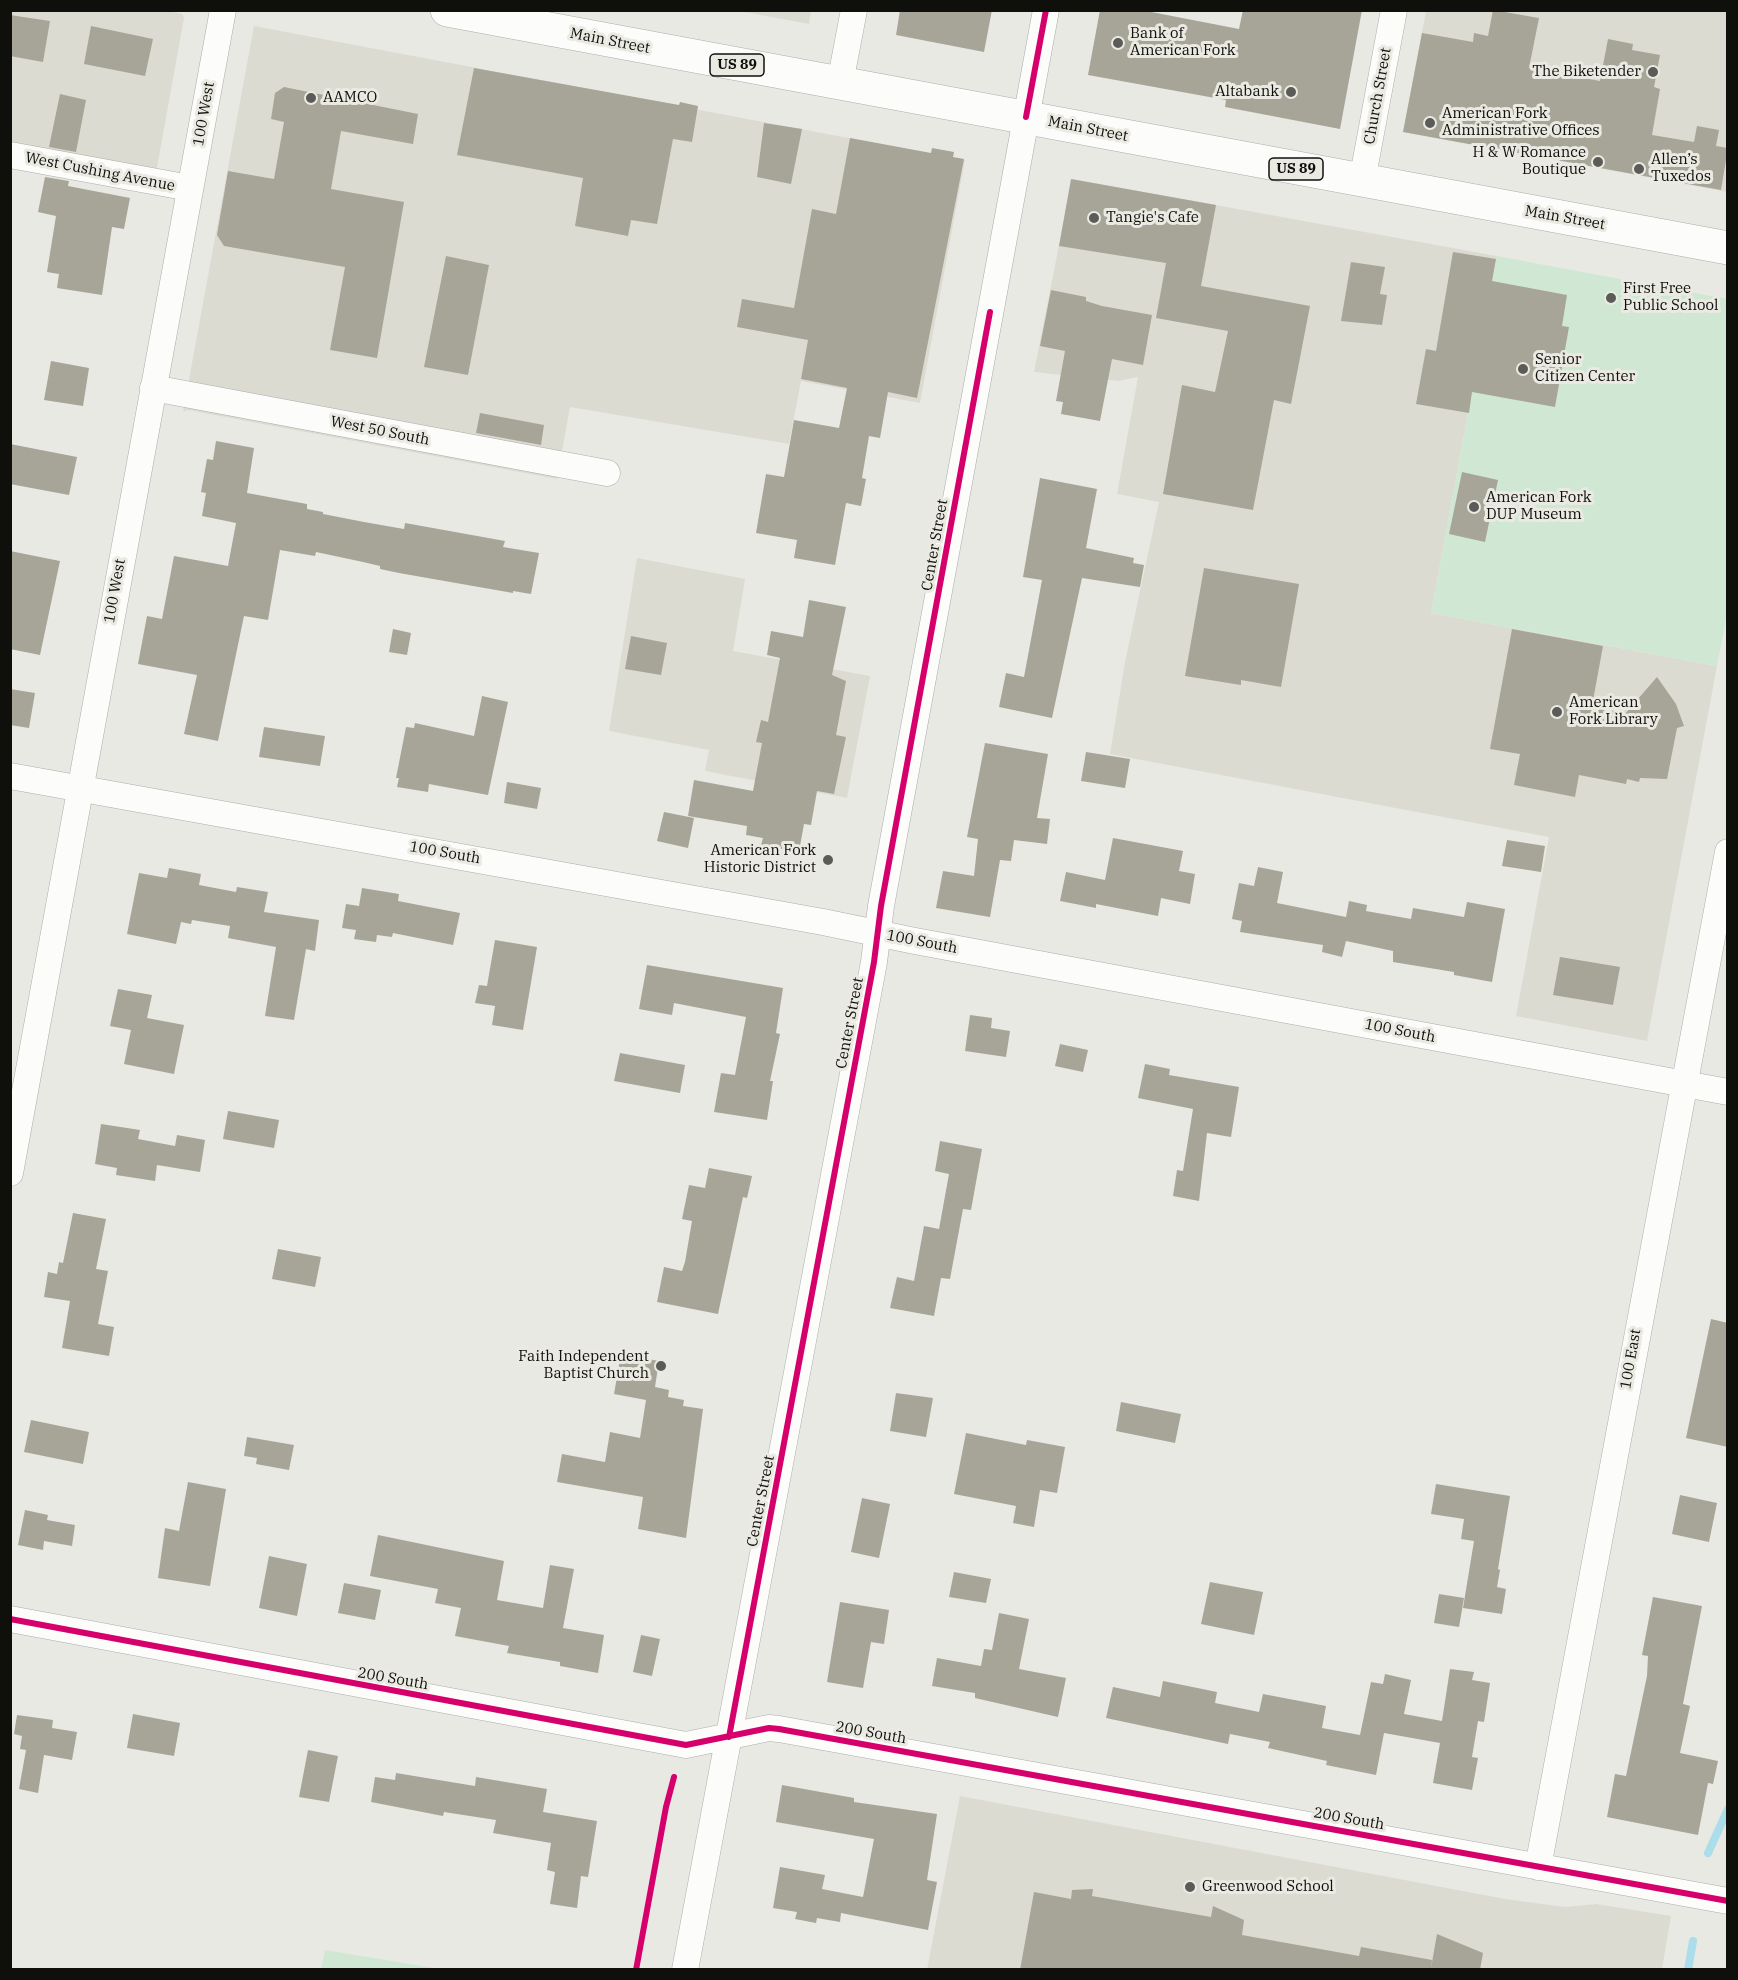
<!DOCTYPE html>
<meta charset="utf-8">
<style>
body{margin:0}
#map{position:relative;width:1738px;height:1980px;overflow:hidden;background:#e9e9e4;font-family:"IBM Plex Serif",serif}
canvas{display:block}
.frame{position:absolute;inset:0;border:12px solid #0f0f0c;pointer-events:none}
</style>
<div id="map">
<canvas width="1738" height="1980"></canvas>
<div class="frame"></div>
</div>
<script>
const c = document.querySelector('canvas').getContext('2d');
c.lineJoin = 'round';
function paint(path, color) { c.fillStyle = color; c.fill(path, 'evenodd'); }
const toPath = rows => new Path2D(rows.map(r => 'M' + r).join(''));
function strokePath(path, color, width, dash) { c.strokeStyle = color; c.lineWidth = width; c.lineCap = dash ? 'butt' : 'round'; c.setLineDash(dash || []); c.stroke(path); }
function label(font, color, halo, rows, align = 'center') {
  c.font = font + ' "IBM Plex Serif",serif'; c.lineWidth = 6; c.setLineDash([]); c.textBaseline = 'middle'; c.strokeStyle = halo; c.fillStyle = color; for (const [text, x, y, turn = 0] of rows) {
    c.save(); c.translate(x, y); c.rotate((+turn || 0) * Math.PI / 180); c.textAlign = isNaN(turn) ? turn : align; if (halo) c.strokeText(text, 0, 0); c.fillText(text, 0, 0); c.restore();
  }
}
const built = toPath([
 [164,10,182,14,184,18,154,184,11,157,10,11],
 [739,11,811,10,811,11,809,24],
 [1426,11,1727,11,1727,192,1403,132],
 [254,26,965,160,920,403,801,381,789,444,570,407,557,479,188,410,183,412],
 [1072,179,1497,256,1431,613,1717,666,1647,1041,1516,1016,1549,837,1110,754,1125,662,1159,502,1117,494,1138,377,1118,381,1034,372],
 [637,558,745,579,733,651,870,676,847,798,705,771,709,750,609,731],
 [960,1796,1505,1899,1565,1907,1596,1904,1671,1916,1662,1969,927,1970]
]);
const green = toPath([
 [1497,256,1727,299,1728,609,1717,666,1431,613],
 [325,1950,362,1956,440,1969,321,1969]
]);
const stream = toPath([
 [1708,1853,1728,1809],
 [1688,1970,1693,1941]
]);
const building = toPath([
 [900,10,992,10,984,52,896,35],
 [1100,10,1141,10,1239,29,1243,10,1362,10,1340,129,1225,107,1226,100,1088,75],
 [1493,10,1539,18,1529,68,1600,81,1608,39,1633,44,1632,50,1660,55,1654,87,1660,89,1652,135,1694,142,1697,126,1719,130,1716,146,1728,148,1721,190,1403,132,1422,33,1473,42,1474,33,1488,36],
 [10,15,50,21,43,62,10,56],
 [91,26,153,39,145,76,84,64],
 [474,68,679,105,680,102,698,106,692,142,673,139,657,224,631,220,628,236,575,226,583,178,457,155],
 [284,87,418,114,413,144,341,131,331,189,404,202,377,358,330,350,345,267,224,246,217,235,228,171,274,179,284,122,271,119,275,93],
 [60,94,86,100,76,152,49,147],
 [764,123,802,129,791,184,757,177],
 [850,138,931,153,932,148,954,152,953,157,964,159,917,398,888,392,880,438,869,436,862,478,866,479,861,506,846,503,835,565,794,558,797,540,756,533,766,474,784,477,794,420,839,428,847,388,801,379,808,340,737,327,742,299,794,308,812,209,836,214],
 [45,177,69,181,68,186,130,198,124,229,112,227,102,295,57,288,59,274,47,272,56,216,38,212],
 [1071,179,1216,205,1201,286,1310,306,1291,404,1274,400,1253,510,1163,494,1182,385,1215,392,1228,331,1156,318,1166,263,1059,246],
 [1453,252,1496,259,1492,281,1567,295,1562,326,1569,327,1555,407,1472,392,1469,413,1416,404,1426,349,1436,351],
 [446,256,489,265,468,375,424,367],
 [1351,262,1385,267,1380,294,1387,295,1382,325,1341,321],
 [1051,290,1086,297,1086,301,1102,306,1152,315,1143,365,1112,359,1100,421,1061,414,1063,402,1056,401,1065,351,1040,346],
 [51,361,89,368,83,406,44,400],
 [480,413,544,425,541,445,476,433],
 [216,441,254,448,247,493,307,504,307,509,323,512,323,514,364,522,404,529,405,523,505,541,503,547,539,553,531,594,513,591,513,593,399,573,380,569,380,566,363,562,316,552,315,556,280,550,268,620,244,616,218,741,184,734,197,675,138,664,147,616,162,619,174,556,228,566,236,523,202,516,206,493,201,492,207,459,213,460],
 [10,444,77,457,69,495,10,484],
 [1462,472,1498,480,1485,542,1449,534],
 [1040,478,1097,489,1086,548,1134,558,1133,563,1144,565,1140,587,1082,578,1052,718,999,707,1006,673,1024,677,1042,580,1023,577],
 [10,551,60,561,40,655,10,649],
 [1204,568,1299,584,1281,687,1241,680,1241,685,1185,676],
 [809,600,846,607,832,675,846,681,836,735,846,737,834,794,817,791,811,825,804,824,800,846,788,843,787,850,761,845,763,838,746,835,747,826,688,816,694,780,753,791,762,743,756,742,761,720,768,722,780,658,767,655,771,631,803,637],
 [393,629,411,633,407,655,389,652],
 [1512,629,1603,646,1592,706,1625,714,1657,677,1676,704,1684,726,1677,728,1667,779,1640,778,1639,782,1627,779,1626,784,1579,775,1575,797,1514,785,1520,754,1490,749],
 [631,636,667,643,661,675,625,669],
 [10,689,35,693,29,728,10,725],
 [482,696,508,702,488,795,429,784,428,792,397,787,399,778,396,778,406,727,414,728,415,723,474,736],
 [264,727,325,736,320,766,259,757],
 [985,743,1048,754,1037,818,1050,819,1047,844,1014,840,1011,861,1000,860,990,917,936,908,943,871,974,876,978,839,967,837],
 [1086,752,1130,759,1125,788,1081,781],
 [507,782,541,788,537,809,504,803],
 [664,812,694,818,688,848,657,841],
 [1113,838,1183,851,1179,871,1195,874,1190,904,1161,898,1158,916,1096,904,1096,908,1060,901,1066,872,1105,880],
 [1507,840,1545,846,1541,872,1502,866],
 [1258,867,1283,872,1277,903,1346,917,1349,901,1367,905,1366,911,1411,919,1413,908,1464,917,1467,902,1505,909,1492,982,1454,975,1454,972,1393,962,1393,951,1346,941,1342,957,1322,952,1323,945,1240,932,1242,921,1232,919,1239,883,1254,886],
 [169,868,201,874,199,885,236,892,237,887,268,892,264,912,319,920,315,951,306,949,294,1020,265,1016,276,947,228,938,230,926,192,920,191,924,181,922,176,944,127,934,139,873,167,878],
 [362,888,399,894,398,901,460,913,453,945,393,933,392,937,377,935,376,942,354,939,356,930,342,928,346,904,359,906],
 [495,940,537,947,523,1030,492,1025,495,1006,475,1003,479,985,487,986],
 [1560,957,1620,967,1613,1005,1553,995],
 [647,965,783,988,776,1033,780,1034,770,1081,773,1081,767,1120,714,1112,721,1073,735,1075,746,1017,674,1003,672,1015,639,1009],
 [118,989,152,995,147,1018,184,1025,174,1074,124,1064,131,1030,110,1026],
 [970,1015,992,1018,991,1028,1010,1031,1006,1057,965,1051],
 [1060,1044,1088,1050,1083,1072,1055,1066],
 [620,1053,685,1065,680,1093,614,1081],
 [1145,1064,1170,1069,1169,1075,1239,1087,1231,1137,1207,1133,1199,1201,1173,1196,1177,1170,1183,1171,1193,1109,1138,1098],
 [228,1111,279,1120,274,1148,223,1139],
 [101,1124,140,1130,138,1139,175,1146,177,1135,205,1140,200,1172,157,1165,155,1181,116,1175,117,1168,95,1164],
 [940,1141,982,1149,971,1210,963,1209,950,1279,941,1278,934,1316,890,1308,897,1277,914,1281,924,1226,939,1229,949,1174,935,1171],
 [709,1168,752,1176,747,1198,743,1197,718,1314,657,1302,664,1267,682,1271,685,1262,692,1221,682,1219,689,1185,705,1188],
 [73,1213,106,1219,96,1269,108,1271,98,1324,114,1327,109,1356,62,1348,70,1301,44,1297,48,1272,57,1274,59,1262,63,1263],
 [278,1249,321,1257,315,1287,272,1279],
 [1711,1319,1728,1323,1728,1447,1686,1438],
 [621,1354,659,1361,655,1387,669,1390,668,1397,684,1400,683,1406,703,1409,686,1538,638,1529,643,1497,557,1482,562,1454,605,1462,610,1432,640,1438,646,1400,614,1394],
 [896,1393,933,1398,926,1437,890,1431],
 [1121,1402,1181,1414,1175,1443,1116,1431],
 [31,1420,89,1432,83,1464,24,1452],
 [966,1433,1026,1445,1027,1440,1065,1447,1057,1493,1040,1490,1034,1527,1013,1523,1016,1506,954,1494],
 [247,1437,294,1445,289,1470,256,1464,257,1458,244,1456],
 [188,1482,226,1489,210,1586,158,1578,165,1528,179,1531],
 [1436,1484,1510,1496,1498,1569,1500,1570,1497,1587,1506,1589,1502,1614,1463,1608,1474,1541,1461,1539,1464,1519,1431,1514],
 [1680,1495,1717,1503,1709,1542,1672,1534],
 [862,1498,890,1504,879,1558,851,1552],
 [25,1510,48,1515,47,1520,75,1525,72,1546,44,1541,43,1550,18,1545],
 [378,1535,504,1561,497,1600,543,1608,550,1565,574,1569,563,1628,604,1635,598,1673,560,1666,560,1662,507,1653,509,1646,455,1636,461,1608,435,1603,438,1589,370,1576],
 [269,1556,307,1564,297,1616,259,1608],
 [954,1572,991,1579,986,1603,949,1597],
 [1210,1582,1263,1592,1254,1635,1201,1624],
 [344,1583,381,1590,375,1620,338,1613],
 [1439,1594,1464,1598,1459,1627,1434,1623],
 [1653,1597,1702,1606,1683,1704,1690,1706,1680,1753,1718,1761,1713,1784,1708,1783,1698,1835,1607,1817,1615,1774,1626,1776,1647,1676,1648,1656,1642,1655],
 [840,1602,889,1610,884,1644,871,1642,863,1688,827,1682],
 [999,1613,1029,1619,1019,1669,1066,1678,1058,1717,975,1698,975,1693,932,1686,937,1658,981,1666,984,1649,992,1650],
 [641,1635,660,1639,652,1676,633,1672],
 [1450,1669,1474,1672,1472,1680,1490,1683,1484,1722,1478,1721,1472,1757,1478,1758,1472,1790,1433,1783,1440,1743,1384,1733,1376,1775,1326,1765,1327,1761,1268,1748,1270,1742,1230,1734,1228,1744,1106,1718,1113,1687,1160,1697,1163,1681,1217,1692,1215,1703,1259,1712,1263,1694,1326,1706,1322,1728,1360,1735,1371,1682,1383,1684,1385,1674,1411,1680,1404,1714,1442,1721],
 [133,1714,180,1723,174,1756,127,1748],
 [17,1715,53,1720,52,1728,77,1732,72,1760,44,1755,38,1793,19,1789,26,1750,20,1749,22,1736,14,1734],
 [308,1750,338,1756,329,1802,299,1797],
 [396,1773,475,1786,476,1777,547,1789,543,1812,597,1821,588,1877,581,1876,577,1908,550,1904,555,1872,547,1870,551,1843,493,1833,496,1820,444,1812,443,1816,371,1802,375,1777,395,1780],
 [782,1785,854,1798,854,1802,937,1814,927,1880,937,1882,928,1930,841,1913,840,1922,817,1918,816,1923,795,1919,797,1912,773,1908,780,1867,825,1875,822,1889,863,1897,874,1839,776,1822],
 [1093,1889,1092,1896,1211,1917,1213,1906,1244,1920,1242,1935,1359,1956,1361,1947,1432,1960,1431,1968,1437,1934,1483,1953,1480,1970,1020,1970,1034,1892,1071,1899,1072,1890]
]);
const minor = toPath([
 [840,83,854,10],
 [10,155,190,188],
 [1362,181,1394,10],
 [153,388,607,473],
 [10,776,823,922,915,941,1728,1092],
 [10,1173,223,10],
 [10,1619,686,1745,769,1728,779,1729,1728,1901],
 [1538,1867,1728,852],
 [685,1970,874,962,881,906,1046,10]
]);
const major = toPath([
 [447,10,1728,248]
]);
const cycleway = toPath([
 [1026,117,1046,10],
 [10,1619,686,1745,769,1728,779,1729,1728,1901],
 [729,1737,874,962,881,906,990,312],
 [636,1970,666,1807,674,1777]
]);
const markers = [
 [1118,43,6,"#5b5b58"],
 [1653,72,6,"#5b5b58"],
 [1291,92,6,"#5b5b58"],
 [311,98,6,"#5b5b58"],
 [1430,123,6,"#5b5b58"],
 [1598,162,6,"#5b5b58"],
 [1639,169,6,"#5b5b58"],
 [1094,218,6,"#5b5b58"],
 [1611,298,6,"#5b5b58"],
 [1523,369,6,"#5b5b58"],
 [1474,507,6,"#5b5b58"],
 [1557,712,6,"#5b5b58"],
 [828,860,6,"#5b5b58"],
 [661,1366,6,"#5b5b58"],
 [1190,1887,6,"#5b5b58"]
];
const shields = [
 [737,65,54],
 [1296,169,54]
];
const shieldNames = [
 ["US 89",737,65],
 ["US 89",1296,169]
];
const poiNames = [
 ["Bank of",1130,34],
 ["American Fork",1130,51],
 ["The Biketender",1641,72,"right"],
 ["Altabank",1279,92,"right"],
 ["AAMCO",323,98],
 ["American Fork",1442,114],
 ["Administrative Offices",1442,131],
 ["H & W Romance",1586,153,"right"],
 ["Boutique",1586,170,"right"],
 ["Allen’s",1651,160],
 ["Tuxedos",1651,177],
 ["Tangie's Cafe",1106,218],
 ["First Free",1623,289],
 ["Public School",1623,306],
 ["Senior",1535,360],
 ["Citizen Center",1535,377],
 ["American Fork",1486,498],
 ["DUP Museum",1486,515],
 ["American",1569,703],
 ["Fork Library",1569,720],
 ["American Fork",816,851,"right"],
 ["Historic District",816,868,"right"],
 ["Faith Independent",649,1357,"right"],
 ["Baptist Church",649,1374,"right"],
 ["Greenwood School",1202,1887]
];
const streetNames = [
 ["Main Street",610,41,11],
 ["Church Street",1378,96,-80],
 ["100 West",204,114,-80],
 ["Main Street",1088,129,11],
 ["West Cushing Avenue",100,172,11],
 ["Main Street",1565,218,10],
 ["West 50 South",380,431,11],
 ["Center Street",935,545,-80],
 ["100 West",115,591,-80],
 ["100 South",445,853,10],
 ["100 South",922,942,11],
 ["Center Street",850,1023,-79],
 ["100 South",1400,1031,11],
 ["100 East",1631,1359,-80],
 ["Center Street",761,1501,-79],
 ["200 South",393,1679,10],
 ["200 South",871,1733,10],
 ["200 South",1349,1819,10]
];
paint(built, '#dcdbd1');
paint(green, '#d0e8d3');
strokePath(stream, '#abddea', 8);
paint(building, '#a7a598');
strokePath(minor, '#acaca9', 27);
strokePath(major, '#acaca9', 34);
strokePath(minor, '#fcfcfb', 26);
strokePath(major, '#fcfcfb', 33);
strokePath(cycleway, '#d6006c', 6);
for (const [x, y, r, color] of markers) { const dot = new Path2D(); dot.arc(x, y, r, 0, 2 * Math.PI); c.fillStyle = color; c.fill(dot); strokePath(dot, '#ebeae2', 2); }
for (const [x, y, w] of shields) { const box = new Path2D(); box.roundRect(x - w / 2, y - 11, w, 22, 4.5); c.fillStyle = '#ebeae2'; c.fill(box); strokePath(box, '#0f0f0c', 1.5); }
label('bold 14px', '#0f0f0c', null, shieldNames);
label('15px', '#0f0f0c', '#ebeae2', poiNames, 'left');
label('15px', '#0f0f0c', '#ebeae2', streetNames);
</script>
